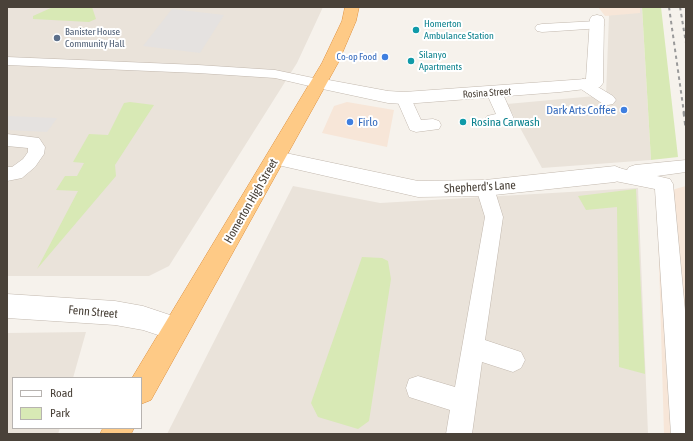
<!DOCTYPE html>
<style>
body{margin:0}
#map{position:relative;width:693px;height:441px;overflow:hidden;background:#f6f2ec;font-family:"Asap Condensed",sans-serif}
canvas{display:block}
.frame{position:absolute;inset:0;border:8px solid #4a4239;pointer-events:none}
.legend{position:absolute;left:12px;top:377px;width:130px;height:52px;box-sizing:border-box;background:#fff;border:1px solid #b7b3b0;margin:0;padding:5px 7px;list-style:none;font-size:12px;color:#4a4239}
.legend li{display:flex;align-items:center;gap:8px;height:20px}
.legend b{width:20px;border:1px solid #b7b3b0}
</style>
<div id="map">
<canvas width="693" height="441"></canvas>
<div class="frame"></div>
<ul class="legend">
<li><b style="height:5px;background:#fff"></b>Road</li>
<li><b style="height:11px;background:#d8e9b5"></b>Park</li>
</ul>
</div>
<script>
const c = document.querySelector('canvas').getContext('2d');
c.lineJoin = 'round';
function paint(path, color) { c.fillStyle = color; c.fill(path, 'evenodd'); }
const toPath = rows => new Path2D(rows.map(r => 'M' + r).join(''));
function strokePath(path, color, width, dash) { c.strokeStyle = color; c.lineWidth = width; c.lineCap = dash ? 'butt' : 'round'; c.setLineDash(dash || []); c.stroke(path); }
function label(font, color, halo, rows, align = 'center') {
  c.font = font + ' "Asap Condensed",sans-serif'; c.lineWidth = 4; c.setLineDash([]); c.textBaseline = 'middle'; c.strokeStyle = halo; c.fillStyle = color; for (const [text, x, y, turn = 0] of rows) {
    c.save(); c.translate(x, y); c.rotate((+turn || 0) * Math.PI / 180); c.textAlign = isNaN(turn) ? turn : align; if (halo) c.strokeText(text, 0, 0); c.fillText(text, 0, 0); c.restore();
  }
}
const residential = toPath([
 [7,7,323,7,297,63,169,266,149,276,7,276],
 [602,7,642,7,651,160,542,168,507,104,606,95,609,16],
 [293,186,380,203,638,188,648,434,167,434],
 [86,332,73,378,13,378,13,428,60,428,58,434,7,434,7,333]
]);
const commercial = toPath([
 [598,7,640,7,640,13,605,16],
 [347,102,394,110,387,147,322,133,334,106],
 [686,186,686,434,664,434,657,194]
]);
const green = toPath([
 [53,7,92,7,96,19,89,22,33,19,33,16],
 [642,7,661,7,678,157,651,160],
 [130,102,154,105,115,165,116,176,37,269,78,191,56,190,65,176,77,176,84,163,73,162,89,134,108,135,124,103],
 [636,189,645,374,619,367,617,207,586,210,578,196],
 [362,257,382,258,388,261,391,279,369,421,358,429,318,417,311,403]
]);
const parking = toPath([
 [172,9,224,15,200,53,143,46],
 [7,116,57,118,47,132,7,130]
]);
const service = toPath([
 [597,21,602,22,604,25,602,28,542,32,537,31,535,28,537,25,542,24,597,21],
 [7,57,198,65,275,70,323,80,325,83,323,86,318,88,275,78,198,73,7,65,7,57],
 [583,79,588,81,613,96,616,100,613,104,608,105,603,104,578,87,576,84,578,81,583,79],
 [494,87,499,89,502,92,514,119,512,123,493,125,487,124,485,120,487,116,496,114,486,92,489,89,494,87],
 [404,93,409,94,421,120,433,119,439,121,441,125,439,129,416,132,410,130,396,98,399,94,404,93],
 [7,134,39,138,45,147,44,154,35,167,22,178,7,181,7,167,12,167,23,159,28,152,28,148,7,146,7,134],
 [686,160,686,172,657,176,670,179,673,184,686,321,686,434,671,434,655,189,615,181,609,179,606,174,609,169,615,167,627,170,629,167,635,165,686,160],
 [485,181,491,183,494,188,503,217,485,340,521,352,525,360,521,368,513,372,482,362,472,434,446,434,450,410,409,397,406,388,409,379,418,376,455,387,485,217,476,188,479,183,485,181]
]);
const minor = toPath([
 [597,15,602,16,604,19,603,83,600,87,594,88,560,92,404,104,388,103,318,88,312,87,309,83,312,79,318,78,388,91,404,92,586,79,590,19,592,16,597,15],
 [276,151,418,181,485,180,615,166,622,169,625,174,622,179,615,182,485,196,418,197,269,163,266,158,269,153,276,151],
 [7,294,115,301,143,306,185,320,189,329,185,338,176,341,143,330,115,325,7,318,7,294]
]);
const trunk = toPath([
 [345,7,359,7,356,21,338,63,151,400,141,404,141,378,132,378,322,63,342,21,345,7],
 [103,428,134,428,131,434,100,434,103,428]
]);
const railFar1 = toPath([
 [669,7,684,113],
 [680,7,686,43]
]);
const rail = toPath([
 [684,112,686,128]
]);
const markers = [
 [416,30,4,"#0f9aa8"],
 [57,38,4,"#5c6f8a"],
 [385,57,4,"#3f7fe0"],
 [411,61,4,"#0f9aa8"],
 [624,110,4,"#3f7fe0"],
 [350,122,4,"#3f7fe0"],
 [463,122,4,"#0f9aa8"]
];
const farCulturenames = [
 ["Homerton",424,24],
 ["Ambulance Station",424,36],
 ["Silanyo",419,55],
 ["Apartments",419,67]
];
const farServicenames = [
 ["Banister House",65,32],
 ["Community Hall",65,44]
];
const farShopnames = [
 ["Co-op Food",377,57]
];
const farStreetnames = [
 ["Rosina Street",487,93,-4]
];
const shopNames = [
 ["Dark Arts Coffee",616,110],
 ["Firlo",358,122,"left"]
];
const cultureNames = [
 ["Rosina Carwash",471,122]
];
const streetNames = [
 ["Shepherd's Lane",480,187,-3],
 ["Homerton High Street",251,201,-60],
 ["Fenn Street",93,312,5]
];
paint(residential, '#eae3da');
paint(commercial, '#f7e6d8');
paint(green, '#d8e9b5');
paint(parking, '#e5e2e0');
strokePath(service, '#c2b8ae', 1);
strokePath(minor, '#c2b8ae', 1);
strokePath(trunk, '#de903e', 1);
paint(service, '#fff');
paint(minor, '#fff');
paint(trunk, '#feca86');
strokePath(railFar1, '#9a9a9a', 2, [3.5, 3.5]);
strokePath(rail, '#9a9a9a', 3, [4.5, 4.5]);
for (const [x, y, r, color] of markers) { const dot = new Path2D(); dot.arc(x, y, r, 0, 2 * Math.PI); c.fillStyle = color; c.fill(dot); strokePath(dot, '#fff', 1.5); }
label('10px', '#0d838f', '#fff', farCulturenames, 'left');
label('10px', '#4e5e75', '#fff', farServicenames, 'left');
label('10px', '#366cbe', '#fff', farShopnames, 'right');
label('10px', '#4a4239', '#fff', farStreetnames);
label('12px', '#366cbe', '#fff', shopNames, 'right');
label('12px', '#0d838f', '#fff', cultureNames, 'left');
label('12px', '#4a4239', '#fff', streetNames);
</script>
